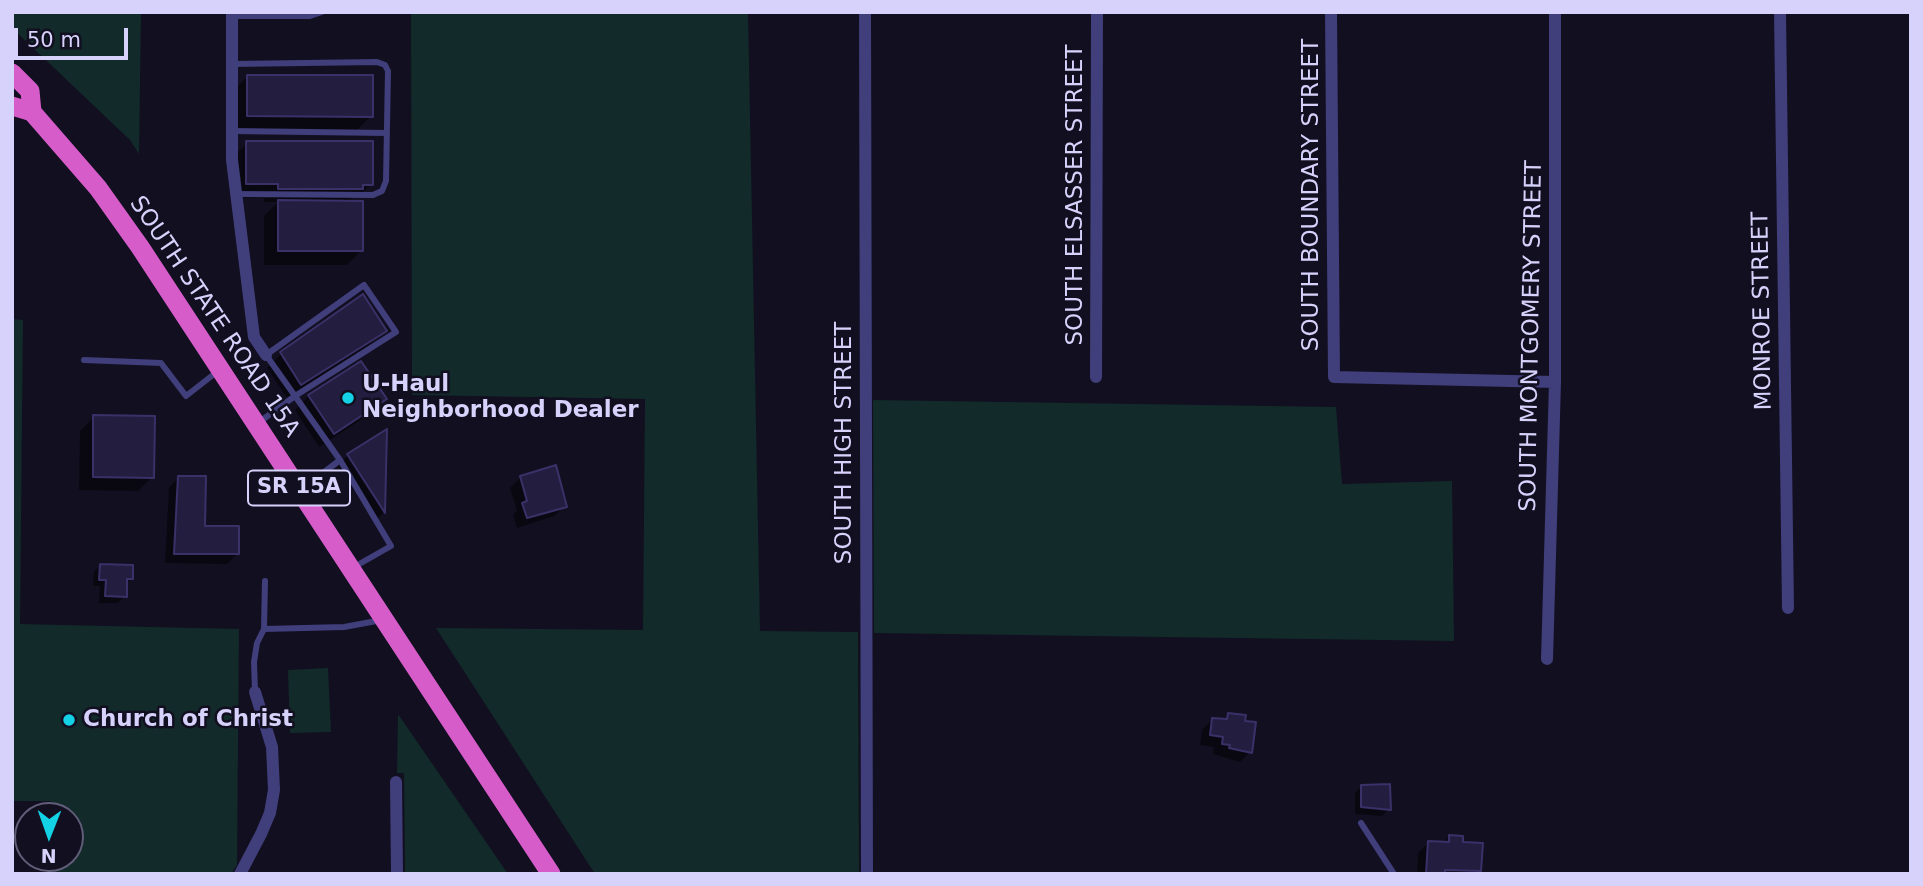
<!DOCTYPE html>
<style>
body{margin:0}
#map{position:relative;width:1923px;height:886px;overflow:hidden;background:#120f20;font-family:"DejaVu Sans",sans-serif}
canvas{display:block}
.frame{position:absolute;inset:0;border:14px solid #d6d2fb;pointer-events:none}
.north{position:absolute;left:14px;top:802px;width:70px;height:70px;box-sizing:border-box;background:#120f20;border:2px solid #605d78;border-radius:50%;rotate:181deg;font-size:19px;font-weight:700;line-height:28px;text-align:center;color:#d6d2fb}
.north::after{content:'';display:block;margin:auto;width:24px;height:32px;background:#13d2e6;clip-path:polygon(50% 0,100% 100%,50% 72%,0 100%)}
.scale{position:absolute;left:14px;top:28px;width:114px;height:32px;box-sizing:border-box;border:4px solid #d6d2fb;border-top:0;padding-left:9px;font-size:21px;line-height:24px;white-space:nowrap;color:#d6d2fb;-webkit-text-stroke:5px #120f20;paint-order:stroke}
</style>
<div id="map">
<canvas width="1923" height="886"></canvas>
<div class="frame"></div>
<div class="north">N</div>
<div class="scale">50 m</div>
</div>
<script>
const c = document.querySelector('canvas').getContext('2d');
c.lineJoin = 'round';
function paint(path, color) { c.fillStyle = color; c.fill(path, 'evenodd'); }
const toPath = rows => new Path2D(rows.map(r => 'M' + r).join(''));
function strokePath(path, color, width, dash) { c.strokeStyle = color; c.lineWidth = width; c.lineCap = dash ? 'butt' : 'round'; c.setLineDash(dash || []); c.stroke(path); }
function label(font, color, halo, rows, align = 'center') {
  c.font = font + ' "DejaVu Sans",sans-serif'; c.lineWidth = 5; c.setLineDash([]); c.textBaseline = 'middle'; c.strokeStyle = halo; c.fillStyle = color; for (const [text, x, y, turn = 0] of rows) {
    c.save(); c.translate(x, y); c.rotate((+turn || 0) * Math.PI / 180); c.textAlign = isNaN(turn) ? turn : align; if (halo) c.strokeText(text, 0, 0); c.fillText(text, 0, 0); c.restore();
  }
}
const green = toPath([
 [12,12,141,12,139,154,130,140,12,28],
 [411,12,748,12,760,631,858,632,859,874,595,874,436,628,643,630,645,399,412,395],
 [12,319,23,320,20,624,239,629,237,865,231,874,50,874,50,858,70,858,70,816,51,816,51,801,12,801],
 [873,400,1336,407,1342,484,1452,481,1454,641,874,633],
 [328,668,331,732,290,733,288,670],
 [398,714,508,874,405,874,404,773,397,773]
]);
const shadow = toPath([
 [248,76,371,116,357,130,233,130,234,90],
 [247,143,371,184,357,198,352,198,348,202,361,251,347,265,264,265,264,216,278,202,264,202,264,198,233,198,233,157],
 [363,297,384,330,370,344,287,398,267,368,281,354],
 [309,396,385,399,371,413,319,447,295,410],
 [94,417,152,477,138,491,79,490,80,431],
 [385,432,383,513,374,522,338,466,348,455],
 [554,467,565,506,554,516,517,528,513,515,517,511,510,488,520,478],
 [179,477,203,528,238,553,227,564,165,563,169,488],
 [100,566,131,579,125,584,125,596,118,603,99,603,100,586,93,586,94,572],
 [1228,715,1250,752,1240,762,1213,754,1214,747,1200,745,1202,730,1212,720,1223,720],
 [1362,786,1389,809,1382,816,1355,814,1355,793],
 [1449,837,1461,844,1480,871,1477,874,1417,874,1418,853,1428,843,1443,843]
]);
const building = toPath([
 [247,75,373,75,373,117,247,116,247,75],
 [246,141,373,141,373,185,363,185,363,189,278,189,278,184,246,184,246,141],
 [278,200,363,201,363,251,278,251,278,200],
 [363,294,387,331,301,385,280,352,363,294],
 [361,361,387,399,334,434,308,395,361,361],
 [93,415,155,416,154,478,93,477,93,415],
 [387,429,385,513,347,454,387,429],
 [556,465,567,507,527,518,522,503,527,501,520,476,556,465],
 [178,476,206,476,205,526,239,526,239,554,174,554,178,476],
 [100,564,133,565,133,579,127,579,127,597,105,596,106,580,99,580,100,564],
 [1228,713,1246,715,1245,721,1256,722,1252,753,1229,748,1230,745,1222,744,1223,737,1210,735,1212,718,1227,719,1228,713],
 [1390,784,1391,810,1361,807,1361,785,1390,784],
 [1449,835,1463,836,1463,842,1483,843,1481,871,1445,870,1445,874,1426,874,1428,841,1449,842,1449,835]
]);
const service = toPath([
 [232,16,310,16,322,12],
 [232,64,377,62,385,65,388,71,386,181,382,191,373,195,236,194],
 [232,131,387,133],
 [84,360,161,363,186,396,218,371],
 [258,423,295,396,396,332,364,285,266,355,295,396,340,460,302,489],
 [340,460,391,546,354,567],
 [264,629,265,581],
 [255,692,254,662,257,643,264,629,344,627,382,620],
 [1361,823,1394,874]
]);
const minor = toPath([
 [232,12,232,160,254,337,266,355],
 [865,12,867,874],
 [1331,12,1334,377,1555,382],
 [1780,12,1788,608],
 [1096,377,1097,12],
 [1547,659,1555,382,1555,12],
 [396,782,397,874],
 [240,874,261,834,270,813,274,790,272,747,255,692]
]);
const trunk = toPath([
 [12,73,30,91,32,112],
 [12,106,32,112,98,188,140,247,551,874]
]);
const markers = [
 [348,398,7,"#13d2e6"],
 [69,720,7,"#13d2e6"]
];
const shields = [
 [299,488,102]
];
const shieldNames = [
 ["SR 15A",299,488]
];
const streetNames = [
 ["SOUTH ELSASSER STREET",1076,195,-90],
 ["SOUTH BOUNDARY STREET",1312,195,-90],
 ["MONROE STREET",1763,311,-91],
 ["SOUTH STATE ROAD 15A",214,317,56],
 ["SOUTH MONTGOMERY STREET",1532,336,-89],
 ["SOUTH HIGH STREET",845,443,-90]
];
const poiNames = [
 ["U-Haul",362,385],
 ["Neighborhood Dealer",362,411],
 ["Church of Christ",83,720]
];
paint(green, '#122a29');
paint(shadow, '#0007');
paint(building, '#231d3f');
strokePath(building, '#3b3169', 2);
strokePath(service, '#403e7b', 6);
strokePath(minor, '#403e7b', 12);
strokePath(trunk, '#d65cca', 19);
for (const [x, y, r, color] of markers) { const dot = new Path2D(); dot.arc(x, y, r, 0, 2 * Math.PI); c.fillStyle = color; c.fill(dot); strokePath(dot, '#120f20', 2.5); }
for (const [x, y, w] of shields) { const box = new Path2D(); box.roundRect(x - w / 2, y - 17.5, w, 35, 5); c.fillStyle = '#120f20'; c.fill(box); strokePath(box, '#d6d2fb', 2); }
label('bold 21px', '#d6d2fb', null, shieldNames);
label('23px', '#d6d2fb', '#120f20', streetNames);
label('bold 23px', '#d6d2fb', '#120f20', poiNames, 'left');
</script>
